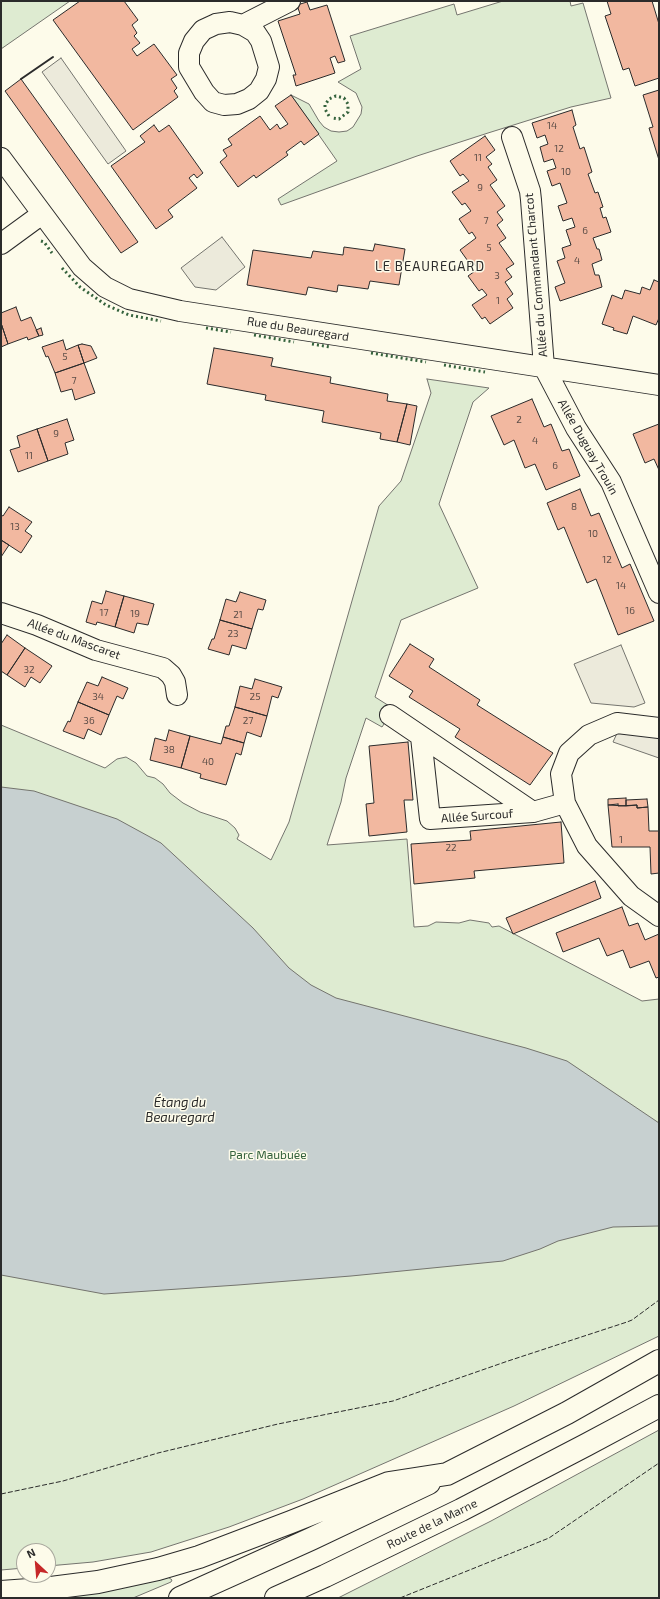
<!DOCTYPE html>
<meta charset="utf-8">
<style>
body{margin:0}
#map{position:relative;width:660px;height:1599px;overflow:hidden;background:#fdfbea;font-family:"Exo 2",sans-serif}
canvas{display:block}
.frame{position:absolute;inset:0;border:2px solid #2b2b2b;pointer-events:none}
.north{position:absolute;left:16px;top:1543px;width:40px;height:40px;box-sizing:border-box;background:#fdfbea;border:1px solid #a9a89e;border-radius:50%;rotate:334deg;font-size:11px;font-weight:700;line-height:16px;text-align:center;color:#2b2b2b}
.north::after{content:'';display:block;margin:auto;width:14px;height:18px;background:#c62828;clip-path:polygon(50% 0,100% 100%,50% 72%,0 100%)}
</style>
<div id="map">
<canvas width="660" height="1599"></canvas>
<div class="frame"></div>
<div class="north">N</div>
</div>
<script>
const c = document.querySelector('canvas').getContext('2d');
c.lineJoin = 'round';
function paint(path, color) { c.fillStyle = color; c.fill(path, 'evenodd'); }
const toPath = rows => new Path2D(rows.map(r => 'M' + r).join(''));
function strokePath(path, color, width, dash) { c.strokeStyle = color; c.lineWidth = width; c.lineCap = dash ? 'butt' : 'round'; c.setLineDash(dash || []); c.stroke(path); }
function label(font, color, halo, rows, align = 'center') {
  c.font = font + ' "Exo 2",sans-serif'; c.lineWidth = 3; c.setLineDash([]); c.textBaseline = 'middle'; c.strokeStyle = halo; c.fillStyle = color; for (const [text, x, y, turn = 0] of rows) {
    c.save(); c.translate(x, y); c.rotate((+turn || 0) * Math.PI / 180); c.textAlign = isNaN(turn) ? turn : align; if (halo) c.strokeText(text, 0, 0); c.fillText(text, 0, 0); c.restore();
  }
}
const green = toPath([
 [1,1,70,1,1,49,1,1],
 [503,1,570,1,571,6,583,3,611,98,571,107,488,133,417,156,281,205,278,199,337,161,291,95,309,104,319,121,324,127,331,131,339,132,347,131,353,127,361,114,362,107,356,93,338,82,361,69,350,36,454,4,457,15,503,1],
 [427,379,489,388,473,402,439,504,478,588,401,620,375,697,394,709,382,727,366,718,346,778,341,802,327,845,407,839,414,927,428,926,436,922,459,923,470,920,489,923,492,927,499,926,642,1001,659,999,659,1336,514,1406,303,1499,229,1527,151,1552,93,1562,48,1566,48,1551,24,1551,24,1568,1,1570,1,725,105,768,117,759,126,757,136,763,147,776,155,778,163,784,170,793,183,803,200,812,227,821,235,828,239,835,237,839,271,860,289,822,379,506,401,481,431,393,427,379],
 [659,1430,659,1598,338,1598,491,1521,659,1430],
 [168,1577,172,1580,171,1582,133,1598,36,1598,168,1577]
]);
const parking = toPath([
 [61,58,126,151,108,164,42,72,61,58],
 [222,237,245,267,216,290,195,287,181,268,222,237],
 [621,645,645,703,634,707,591,703,574,664,621,645],
 [619,729,659,738,659,758,613,742,619,729]
]);
const water = toPath([
 [1,787,34,791,117,819,161,843,253,928,289,968,311,985,336,998,526,1048,567,1061,659,1123,659,1226,613,1227,558,1241,540,1249,503,1261,351,1276,238,1285,104,1294,1,1275,1,787]
]);
const building = toPath([
 [80,1,124,1,138,20,132,25,137,33,134,36,140,43,132,49,137,56,154,44,177,75,171,79,177,88,174,91,178,97,133,130,53,20,80,1],
 [607,1,652,1,659,24,659,78,635,86,629,68,623,70,605,16,611,14,607,1],
 [307,2,310,10,327,5,345,61,338,63,335,56,330,58,335,73,296,86,293,75,296,75,278,21,300,14,297,5,307,2],
 [21,79,138,242,121,253,5,91,21,79],
 [659,90,659,160,649,128,653,127,643,95,659,90],
 [291,95,319,134,304,145,301,141,286,152,288,155,256,178,254,175,238,187,220,162,227,156,223,150,232,145,228,139,260,116,270,130,277,124,280,129,288,124,275,106,291,95],
 [572,110,576,125,573,127,580,149,584,147,592,172,588,174,595,193,598,192,603,207,600,208,603,218,606,217,611,232,593,238,597,249,599,249,602,260,592,264,595,275,599,275,602,287,560,301,555,287,565,283,557,261,565,258,562,248,571,245,566,230,575,227,572,218,563,221,558,206,567,203,560,183,552,186,547,171,556,168,553,159,544,162,540,147,548,144,545,135,537,138,532,123,572,110],
 [154,125,159,132,169,125,203,173,197,178,194,174,189,178,197,188,168,210,173,217,156,229,111,166,145,142,140,136,154,125],
 [485,136,495,150,486,157,492,164,488,167,497,180,490,185,505,206,497,212,503,220,497,225,506,238,499,243,514,264,506,269,512,277,505,282,513,294,507,299,513,308,490,324,485,317,482,319,472,305,487,295,482,289,479,291,468,276,478,269,473,262,470,264,460,250,476,238,472,232,469,234,459,219,471,211,465,203,462,205,452,192,469,181,463,174,460,176,450,161,485,136],
 [375,244,405,249,399,285,370,281,368,289,338,285,337,292,308,287,306,295,247,285,253,250,311,258,313,251,343,255,344,247,373,251,375,244],
 [654,280,659,282,659,318,656,325,633,316,627,334,613,330,614,328,602,324,612,295,622,299,625,290,640,294,642,287,650,290,654,280],
 [16,307,21,321,31,317,39,336,28,340,27,337,8,344,1,323,1,313,16,307],
 [1,323,8,344,1,347,1,323],
 [41,328,43,335,39,336,36,330,41,328],
 [63,340,66,350,78,345,84,363,55,373,48,356,46,357,42,347,63,340],
 [82,344,91,346,97,358,84,363,78,345,82,344],
 [214,348,273,358,271,366,331,377,330,383,388,394,387,401,407,404,397,442,380,439,381,433,322,422,324,411,265,400,266,395,207,384,214,348],
 [84,363,95,393,75,400,72,389,61,392,55,373,84,363],
 [532,399,544,427,551,424,562,451,569,449,580,476,546,490,535,464,525,468,514,440,504,445,491,416,532,399],
 [407,404,417,406,410,445,397,442,407,404],
 [67,419,74,440,65,443,68,454,48,461,37,429,67,419],
 [659,424,659,470,654,459,645,463,633,434,659,424],
 [37,429,48,461,18,472,10,450,20,447,17,436,37,429],
 [580,489,591,516,599,513,622,568,630,564,654,621,618,635,596,579,587,583,564,527,558,530,547,503,580,489],
 [9,507,32,522,25,531,32,536,21,553,1,540,1,515,3,516,9,507],
 [1,540,9,545,1,557,1,540],
 [106,591,124,596,115,627,97,622,96,625,86,622,92,601,102,604,106,591],
 [240,592,266,600,263,610,258,609,252,629,220,620,226,599,236,602,240,592],
 [124,596,154,604,148,625,137,623,134,633,115,627,124,596],
 [220,620,252,629,246,649,232,645,229,655,208,649,212,639,214,639,220,620],
 [7,635,25,648,7,675,1,671,1,644,7,635],
 [410,644,434,659,429,667,480,700,477,705,553,753,530,785,455,737,460,729,409,697,413,691,389,676,410,644],
 [25,648,52,666,40,683,31,677,25,687,7,675,25,648],
 [102,677,128,688,123,699,117,696,109,715,78,702,87,682,98,686,102,677],
 [255,679,282,687,278,698,272,696,267,716,235,707,240,686,252,689,255,679],
 [78,702,109,715,101,735,88,729,84,739,63,731,68,721,70,722,78,702],
 [235,707,267,716,261,737,247,732,244,743,223,737,226,726,229,726,235,707],
 [169,730,190,736,181,768,150,760,155,738,166,741,169,730],
 [190,736,221,744,223,737,244,743,241,755,236,753,226,785,200,778,201,774,181,768,190,736],
 [408,742,413,800,404,800,407,832,369,836,366,804,374,803,369,746,408,742],
 [626,798,626,806,608,805,608,799,626,798],
 [647,799,648,807,637,808,637,805,626,806,626,800,647,799],
 [618,804,618,806,637,805,637,808,648,807,649,831,659,831,659,873,651,874,650,847,612,847,608,805,618,804],
 [561,822,564,863,474,871,475,878,414,884,411,844,471,840,470,831,561,822],
 [595,881,601,898,513,934,506,918,595,881],
 [622,907,629,926,638,923,645,940,659,934,659,977,656,978,649,961,630,968,623,950,607,956,599,938,563,952,556,933,622,907]
]);
const street = toPath([
 [230,22,243,25,255,32,261,41,269,67,266,79,259,91,249,99,237,104,224,105,213,102,204,92,189,67,189,53,194,41,203,30,216,24,230,22],
 [243,25,290,1],
 [512,137,530,191,531,200,544,367,576,428,611,482,659,593],
 [1,158,82,267,105,287,129,299,180,311,659,385],
 [1,244,42,214],
 [1,613,37,625,96,650,163,668,171,675,175,682,177,695],
 [390,715,533,812,565,803],
 [659,728,617,723,589,735,569,753,561,774,565,803,587,846,631,896,659,916],
 [421,737,430,819,533,812]
]);
const highway = toPath([
 [1,1592,43,1589,98,1582,158,1569,199,1557,291,1522,389,1483,447,1474,567,1413,659,1361],
 [180,1598,311,1539,429,1483],
 [276,1598,325,1576,461,1510,586,1445,659,1406]
]);
const hedge = toPath([
 [329,116,325,109,325,105,329,99,336,96,344,98,348,104,348,112,339,119,332,118],
 [41,241,44,242,52,253],
 [62,268,80,287,106,305,129,315,161,321],
 [206,328,231,332],
 [254,335,294,342],
 [312,344,330,347],
 [371,353,426,362],
 [444,365,485,372]
]);
const fence = toPath([
 [1,1494,63,1481,158,1453,278,1424,393,1401,508,1361,627,1322,632,1320,659,1300],
 [400,1598,549,1538,659,1463]
]);
const wall = toPath([
 [21,79,53,57]
]);
const numberNames = [
 ["14",552,126],
 ["12",559,149],
 ["11",478,158],
 ["10",566,172],
 ["9",480,188],
 ["7",486,221],
 ["6",585,231],
 ["5",489,248],
 ["4",577,261],
 ["3",497,276],
 ["1",498,301],
 ["5",65,357],
 ["7",74,381],
 ["2",519,420],
 ["9",56,434],
 ["4",535,441],
 ["11",29,456],
 ["6",555,466],
 ["8",574,507],
 ["13",15,527],
 ["10",593,534],
 ["12",607,560],
 ["14",621,586],
 ["16",630,611],
 ["17",104,613],
 ["19",135,614],
 ["21",238,615],
 ["23",233,634],
 ["32",29,670],
 ["34",98,697],
 ["25",255,697],
 ["36",89,721],
 ["27",248,721],
 ["38",169,750],
 ["40",208,762],
 ["1",621,840],
 ["22",451,848]
];
const streetNames = [
 ["Allée du Commandant Charcot",536,275,-95],
 ["Rue du Beauregard",298,329,9],
 ["Allée Duguay Trouin",588,447,60],
 ["Allée du Mascaret",74,639,20],
 ["Allée Surcouf",477,816,-4],
 ["Route de la Marne",432,1524,-26]
];
const parkNames = [
 ["Parc Maubuée",268,1155]
];
const neighbourhoodNames = [
 ["LE BEAUREGARD",430,267]
];
const waterNames = [
 ["Étang du",180,1103],
 ["Beauregard",180,1118]
];
paint(green, '#deebd1');
strokePath(green, '#74746e', 1);
paint(parking, '#eceadb');
strokePath(parking, '#74746e', 1);
paint(water, '#c7d0d0');
strokePath(water, '#74746e', 1);
paint(building, '#f2b8a0');
strokePath(building, '#2b2b2b', 1);
strokePath(street, '#2b2b2b', 22);
strokePath(highway, '#2b2b2b', 24);
strokePath(street, '#fdfbea', 20);
strokePath(highway, '#fdfbea', 22);
strokePath(hedge, '#34623c', 3, [2, 3]);
strokePath(fence, '#2b2b2b', 1, [5, 2]);
strokePath(wall, '#2b2b2b', 2);
label('10px', '#5d4e48', null, numberNames);
label('12px', '#2b2b2b', '#fdfbea', streetNames);
label('12px', '#34623c', '#fdfbea', parkNames);
c.letterSpacing = '1px';
label('13px', '#2b2b2b', '#fdfbea', neighbourhoodNames);
c.letterSpacing = '0px';
label('italic 13px', '#2b2b2b', '#fdfbea', waterNames);
</script>
